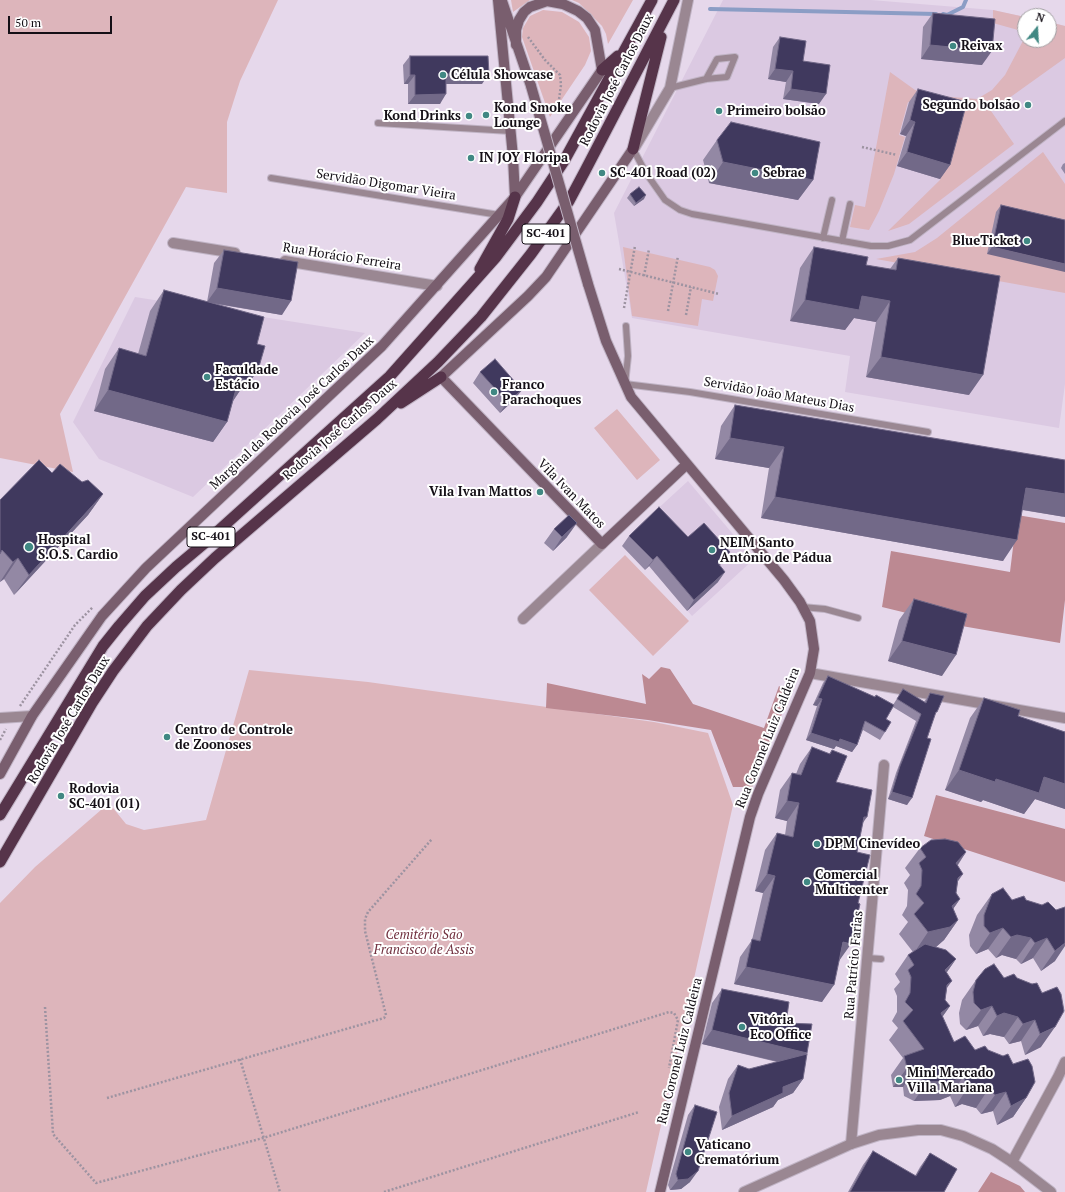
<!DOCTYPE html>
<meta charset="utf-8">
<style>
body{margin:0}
#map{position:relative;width:1065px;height:1192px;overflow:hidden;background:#e6d8eb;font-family:"PT Serif",serif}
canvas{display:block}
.north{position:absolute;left:1017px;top:8px;width:40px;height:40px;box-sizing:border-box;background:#fff;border:1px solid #a19fa2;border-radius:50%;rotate:18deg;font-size:11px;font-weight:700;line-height:16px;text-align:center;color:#140f16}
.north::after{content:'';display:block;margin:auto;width:14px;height:18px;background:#408883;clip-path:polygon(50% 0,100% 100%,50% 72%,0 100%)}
.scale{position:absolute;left:8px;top:16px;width:104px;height:18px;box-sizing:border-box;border:2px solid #140f16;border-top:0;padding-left:5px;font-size:12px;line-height:14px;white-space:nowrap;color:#140f16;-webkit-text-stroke:3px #fff;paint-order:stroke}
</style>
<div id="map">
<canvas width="1065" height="1192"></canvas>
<div class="north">N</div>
<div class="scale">50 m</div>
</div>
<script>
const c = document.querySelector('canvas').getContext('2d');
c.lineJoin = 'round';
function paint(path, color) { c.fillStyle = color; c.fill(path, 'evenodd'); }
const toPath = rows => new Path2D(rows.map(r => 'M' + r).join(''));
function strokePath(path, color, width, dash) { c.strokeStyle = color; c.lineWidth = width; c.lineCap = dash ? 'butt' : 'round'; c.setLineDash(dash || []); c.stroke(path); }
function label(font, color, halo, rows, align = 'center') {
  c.font = font + ' "PT Serif",serif'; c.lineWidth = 4; c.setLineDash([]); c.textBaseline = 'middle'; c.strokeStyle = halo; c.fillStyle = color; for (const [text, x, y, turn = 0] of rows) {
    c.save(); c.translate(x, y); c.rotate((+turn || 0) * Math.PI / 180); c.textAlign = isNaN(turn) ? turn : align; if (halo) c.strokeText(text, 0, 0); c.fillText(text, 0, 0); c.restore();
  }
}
const built = toPath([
 [723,0,871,0,993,10,1025,17,1025,40,1049,40,1049,22,1065,26,1065,384,1059,428,845,392,850,356,632,318,614,213],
 [135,297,365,333,193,497,99,459,73,422],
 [688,481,754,559,692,616,654,572,652,514]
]);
const green = toPath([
 [0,0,278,0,240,81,227,122,227,193,186,187,60,414,73,472,0,458],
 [511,0,530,0,513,12],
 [572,0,633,0,608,44,606,34,602,26,579,3],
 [543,10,562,12,579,22,589,37,591,51,585,65,550,117,522,37,523,28,530,16],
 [993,10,1025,17,1025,36,1018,30,993,23],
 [1049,22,1065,26,1065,58,991,111,1014,144,909,224,888,231,940,180,958,115,908,102,899,135,905,137,894,174,879,211,869,230,850,227,855,205,865,207,890,72,915,90,939,96,977,99,992,90,1005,75,1025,37,1025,40,1049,40],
 [1043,152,1065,184,1065,293,876,259,915,252,937,238],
 [623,247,710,267,715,270,718,276,713,301,702,299,698,326,632,316],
 [617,409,660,460,637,480,594,428],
 [625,555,689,621,653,656,589,590],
 [249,670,368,682,654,722,708,733,733,805,646,1192,0,1192,0,903,35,867,109,803,126,824,144,830,206,820]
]);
const forest = toPath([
 [1017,515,1065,523,1065,600,1060,643,956,625,882,607,891,551,1010,572],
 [661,667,670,669,693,704,764,728,779,686,790,694,752,787,733,787,711,730,648,720,546,708,547,683,646,704,642,674,649,679],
 [936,795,1065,829,1065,882,924,836],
 [991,1172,1020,1186,1025,1192,978,1192]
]);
const stream = toPath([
 [710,9,936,14],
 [943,14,947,15,963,7,966,0]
]);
const path = toPath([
 [528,37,545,60,560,75,561,85,557,114],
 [862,147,897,155],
 [619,269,719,294],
 [644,276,649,249],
 [624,308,635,246],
 [668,311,678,256],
 [686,315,691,287],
 [20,706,75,625,93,607],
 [0,740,6,729],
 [45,1007,53,1134,96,1183,263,1138,669,1012,674,1013,678,1020,669,1068],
 [240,1059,280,1192],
 [107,1098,384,1018,386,1015,365,931,365,919,368,912,432,839],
 [384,1192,639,1112]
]);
const service = toPath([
 [670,88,706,79,727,77,735,57,717,59,706,79],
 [378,123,510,131],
 [633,149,646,173,665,200,680,210,692,214,871,246,888,246,910,240,1065,121],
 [271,178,499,215],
 [823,238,832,200],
 [842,241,850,204],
 [626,326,628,356,625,384,690,392,928,432],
 [802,607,825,609,858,618],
 [867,958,881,959]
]);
const minor = toPath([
 [635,147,670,88,688,0],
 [173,243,235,253],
 [285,261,437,286],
 [523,619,602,544],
 [810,673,1065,718],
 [0,718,32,716],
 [851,1144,884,765],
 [1012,1162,1058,1077,1065,1062]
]);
const tertiary = toPath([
 [744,1192,851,1144,879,1135,918,1130,941,1130,963,1136,992,1149,1012,1162,1051,1192]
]);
const secondary = toPath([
 [498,0,513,157,515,197],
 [502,1,531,86],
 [633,149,546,277,528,296,441,377,602,544,687,464],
 [588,284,606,341,631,397,784,580,800,602,810,621,814,649,810,673,758,794,750,817,660,1192],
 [0,774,32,716,102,616,146,568,382,346,515,197,602,70,595,30,587,18,578,11,563,4,547,1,530,7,524,12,519,20,516,30,516,45]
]);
const trunk = toPath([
 [602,70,618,56],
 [633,149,661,37],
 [480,269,508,219,515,197],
 [401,403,441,377],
 [0,815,103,646,119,626,145,596,176,567,207,541,390,376,496,257,537,202,564,161,652,0],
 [0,862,92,703,113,671,147,626,181,590,215,558,377,419,438,362,481,317,531,254,569,201,585,171,674,0]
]);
const secondaryBridge = toPath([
 [531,86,588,284]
]);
const wall = toPath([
 [933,13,982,65,921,59,923,27],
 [780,37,803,61,819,104,783,99,786,82,768,79,773,47],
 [410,56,482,84,446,84,440,104,408,104,408,84,404,84,403,65],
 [918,89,950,165,940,179,897,166,906,136,900,134,909,102],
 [717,140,813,180,798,200,709,183,703,160],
 [1065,163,1065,174,1061,168,1063,164],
 [630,194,644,199,634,206,627,198],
 [1001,205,1065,220,987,254,996,212],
 [814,247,866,265,890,269,898,258,969,395,866,377,876,322,854,318,845,330,790,321,800,268],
 [224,250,282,315,210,303,257,344,258,370,244,390,241,389,233,401,227,422,213,442,94,411,105,369,119,348,138,354,150,311,164,290,207,302,214,263],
 [480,372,514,400,500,413,473,383],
 [735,405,1065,517,1022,510,1003,561,761,518,769,468,715,459,721,426],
 [52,473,82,482,103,494,88,515,14,595,4,579,0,582,0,500],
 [554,529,567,537,553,551,544,543],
 [629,536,688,537,722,563,719,565,718,582,687,611,649,566,645,570,622,546],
 [914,599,942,676,888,661,899,620],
 [828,676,893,705,903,689,924,702,930,693,934,717,907,805,888,799,896,773,916,721,893,707,886,719,885,732,880,740,863,730,857,745,852,752,836,746,834,749,806,740,817,706,813,705,823,683],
 [984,698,1018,716,1064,732,1065,731,1065,809,1035,799,1024,814,983,800,981,802,945,790,970,718],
 [812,747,829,754,832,750,836,782,863,822,857,852,839,961,822,1002,734,984,740,957,752,940,763,893,755,891,765,850,777,833,785,835,787,821,775,818,780,790,792,773,796,774,800,764],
 [920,848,966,852,958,865,958,881,956,893,960,899,953,909,958,920,944,940,936,947,956,959,947,972,947,989,945,1000,950,1006,942,1017,954,1042,975,1050,1026,1098,1013,1117,997,1125,993,1111,981,1114,976,1108,962,1104,955,1107,950,1096,940,1100,914,1101,904,1096,903,1087,893,1087,891,1075,903,1058,889,1040,898,1028,892,1021,897,1012,897,996,894,989,900,982,895,974,908,955,913,952,899,934,908,922,902,915,907,906,908,890,904,883,910,875,905,868],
 [992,894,1012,900,1026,900,1056,910,1065,907,1055,961,1041,971,1033,958,1021,964,1016,959,1002,955,996,958,988,949,976,954,970,946,969,935,977,915],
 [1004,978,1017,978,1032,984,1037,983,1041,1047,1025,1055,1021,1041,1009,1044,1004,1037,990,1034,983,1036,978,1026,966,1030,960,1024,959,1013,962,1000,976,980],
 [722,989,786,1023,806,1054,803,1079,793,1093,778,1100,773,1107,722,1130,719,1107,728,1079,738,1065,749,1069,777,1062,702,1044,712,1003],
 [695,1105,690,1182,681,1189,670,1190,668,1185,688,1115],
 [873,1151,915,1176,920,1167,930,1153,944,1192,848,1192,863,1165]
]);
const shadedWall = toPath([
 [930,45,992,51,982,65,921,59],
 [775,69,793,71,786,82,768,79],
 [446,74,489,74,482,84,439,84],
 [410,75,415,75,408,84,404,84],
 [791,89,826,94,819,104,783,99],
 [446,94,440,104,408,104,415,95],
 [910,120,915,122,906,136,900,134],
 [907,152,950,165,940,179,897,166],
 [723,162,813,180,798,200,709,183],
 [646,195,644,199,634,206,636,203],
 [992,247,1065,264,1065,272,987,254],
 [217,288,291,301,282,315,207,302],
 [862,296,890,301,876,322,854,318,845,330,790,321,805,300],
 [881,357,983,375,969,395,866,377],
 [251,368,258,370,244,390,241,389,233,401,239,378],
 [108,390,227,422,213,442,94,411],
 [522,390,514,400,500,413,507,402],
 [730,438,784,447,769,468,715,459],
 [1026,488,1065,494,1065,517,1012,508],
 [103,494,88,515,14,595,29,575],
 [775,497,1017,540,1003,561,761,518],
 [577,523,567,537,553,551,562,537],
 [730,552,722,563,710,574,718,563],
 [657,556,649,566,645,570,653,560],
 [18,558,4,579,0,582,13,562],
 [725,572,718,582,687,611,694,600],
 [902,641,956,655,942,676,888,661],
 [818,698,822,699,817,706,813,705],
 [811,733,840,739,857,745,852,752,836,746,834,749,806,740],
 [959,770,996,779,1044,777,1065,784,1065,809,1035,799,1024,814,983,800,981,802,945,790],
 [892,792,912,798,907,805,888,799],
 [787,801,799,803,787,821,775,818],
 [864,817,867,817,855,834],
 [966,852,952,873,956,863],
 [767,874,775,876,763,893,755,891],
 [963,874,949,894,958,878],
 [960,899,946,919,952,906],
 [958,920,944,940,936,947,914,953,928,932],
 [1003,928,988,949,976,954,990,933],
 [1017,935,1031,938,1016,959,1002,955,996,958,1011,937],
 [1047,938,1033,958,1021,964,1035,943],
 [843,942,851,944,839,961],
 [1065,943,1065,946,1055,961,1041,971,1055,951],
 [956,959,942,979,945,970],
 [746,967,834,985,822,1002,734,984],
 [952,981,938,1000,947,985],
 [950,1006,936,1026,941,1013],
 [992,1006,978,1026,966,1030,981,1010],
 [1004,1013,1018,1017,1004,1037,990,1034,983,1036,997,1016],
 [1035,1020,1021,1041,1009,1044,1023,1024],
 [1055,1027,1041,1047,1025,1055,1040,1034],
 [712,1030,807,1053,797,1066,702,1044],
 [907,1068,917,1068,903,1087,893,1087],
 [963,1077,950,1096,940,1100,914,1101,927,1082],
 [803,1079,793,1093,778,1100,773,1107,722,1130,732,1116,783,1087],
 [975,1085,989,1088,976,1108,962,1104,955,1107,968,1087],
 [1006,1092,993,1111,981,1114,995,1095],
 [1026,1098,1013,1117,997,1125,1011,1106],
 [698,1171,690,1182,681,1189,670,1190,678,1180]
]);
const building = toPath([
 [933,13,995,19,992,51,930,45,933,13],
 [780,37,806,41,803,61,830,65,826,94,791,89,793,71,775,69,780,37],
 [410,56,488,56,489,74,446,74,446,94,415,95,415,75,410,75,410,56],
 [918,89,967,102,950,165,907,152,915,122,910,120,918,89],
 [731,122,820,142,813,180,723,162,717,140,731,122],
 [639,187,646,195,636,203,630,194,639,187],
 [1001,205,1065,220,1065,264,992,247,1001,205],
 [814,247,868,257,866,265,896,270,898,258,1000,276,983,375,881,357,890,301,862,296,859,310,805,300,814,247],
 [224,250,298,262,291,301,217,288,224,250],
 [164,290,264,317,257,344,265,346,258,370,251,368,248,380,239,378,227,422,108,390,119,348,146,356,164,290],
 [495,359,522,390,507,402,480,372,495,359],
 [735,405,1065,460,1065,494,1026,488,1017,540,775,497,784,447,730,438,735,405],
 [39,460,52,473,60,464,82,482,88,480,103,494,29,575,18,558,13,562,2,550,0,554,0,500,39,460],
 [659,507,688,537,704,523,730,552,718,563,725,572,694,600,657,556,653,560,629,536,659,507],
 [569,515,577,523,562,537,554,529,569,515],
 [914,599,967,614,956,655,902,641,914,599],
 [828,676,875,697,876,695,894,705,886,719,891,722,885,732,865,721,857,745,840,739,839,742,811,733,822,699,818,698,828,676],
 [903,689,926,703,930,693,944,696,937,712,936,712,927,738,931,739,912,798,892,792,900,766,921,714,897,699,903,689],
 [984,698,1020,710,1018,716,1065,732,1065,784,1044,777,1039,793,996,779,995,782,959,770,984,698],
 [812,747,830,754,832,750,847,756,836,782,872,790,867,817,864,817,857,852,870,855,858,903,860,904,851,944,843,942,834,985,746,967,752,939,760,941,775,876,767,874,777,833,793,837,799,803,787,801,792,773,801,775,812,747],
 [945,839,958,842,966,852,956,863,963,874,958,878,956,893,960,899,952,906,958,920,950,927,928,932,914,914,924,903,916,894,921,886,922,870,919,863,926,857,920,848,931,840,945,839],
 [1003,888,1012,900,1024,896,1026,900,1042,905,1048,902,1056,910,1065,907,1065,943,1055,951,1047,938,1035,943,1031,938,1017,935,1011,937,1003,928,990,933,984,926,984,915,992,894,1003,888],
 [925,944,946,950,956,959,945,970,952,981,947,985,945,1000,950,1006,941,1013,954,1042,965,1036,975,1050,985,1046,988,1050,1003,1056,1008,1054,1013,1064,1028,1059,1032,1066,1035,1082,1026,1098,1011,1106,1006,1092,995,1095,989,1088,975,1085,968,1087,963,1077,953,1081,927,1082,917,1077,917,1068,907,1068,904,1056,924,1049,903,1021,913,1010,905,1002,910,993,911,977,908,970,914,965,908,955,925,944],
 [994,964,1004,978,1014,974,1017,978,1032,984,1037,983,1042,993,1057,987,1061,994,1064,1011,1055,1027,1040,1034,1035,1020,1023,1024,1018,1017,1004,1013,997,1016,992,1006,981,1010,974,1003,973,992,976,980,985,969,994,964],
 [722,989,789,1002,786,1023,812,1024,807,1053,712,1030,722,989],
 [807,1054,803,1079,783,1087,783,1093,732,1116,729,1093,738,1065,749,1069,807,1054],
 [695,1105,717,1112,698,1171,688,1179,678,1180,676,1174,695,1105],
 [873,1151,916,1176,930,1153,957,1169,944,1192,850,1192,873,1151]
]);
const markers = [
 [953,46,4,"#408883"],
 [443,75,4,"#408883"],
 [1028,105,4,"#408883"],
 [719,111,4,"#408883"],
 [486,115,4,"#408883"],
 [469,116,4,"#408883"],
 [471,158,4,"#408883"],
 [602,173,4,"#408883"],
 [755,173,4,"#408883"],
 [1027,241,4,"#408883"],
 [207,377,4,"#408883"],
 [494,392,4,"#408883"],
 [540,492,4,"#408883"],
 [29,547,5,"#408883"],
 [712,550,4,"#408883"],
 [167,737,4,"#408883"],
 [61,796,4,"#408883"],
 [817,844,4,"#408883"],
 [807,882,4,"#408883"],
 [742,1027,4,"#408883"],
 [899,1080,4,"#408883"],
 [688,1152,4,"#408883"]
];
const shields = [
 [546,234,48],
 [211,537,48]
];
const shieldNames = [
 ["SC-401",546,234],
 ["SC-401",211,537]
];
const poiNames = [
 ["Reivax",961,46],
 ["Célula Showcase",451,75],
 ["Segundo bolsão",1020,105,"right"],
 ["Kond Smoke",494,108],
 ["Lounge",494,123],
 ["Primeiro bolsão",727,111],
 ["Kond Drinks",461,116,"right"],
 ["IN JOY Floripa",479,158],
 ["SC-401 Road (02)",610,173],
 ["Sebrae",763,173],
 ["BlueTicket",1019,241,"right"],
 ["Faculdade",215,370],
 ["Estácio",215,385],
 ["Franco",502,385],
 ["Parachoques",502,400],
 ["Vila Ivan Mattos",532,492,"right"],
 ["Hospital",38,540],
 ["S.O.S. Cardio",38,555],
 ["NEIM Santo",720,543],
 ["Antônio de Pádua",720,558],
 ["Centro de Controle",175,730],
 ["de Zoonoses",175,745],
 ["Rodovia",69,789],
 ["SC-401 (01)",69,804],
 ["DPM Cinevídeo",825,844],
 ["Comercial",815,875],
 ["Multicenter",815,890],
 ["Vitória",750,1020],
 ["Eco Office",750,1035],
 ["Mini Mercado",907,1073],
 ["Villa Mariana",907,1088],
 ["Vaticano",696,1145],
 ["Crematórium",696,1160]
];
const streetNames = [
 ["Rodovia José Carlos Daux",617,80,-63],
 ["Servidão Digomar Vieira",386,185,9],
 ["Rua Horácio Ferreira",342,257,9],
 ["Servidão João Mateus Dias",779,395,10],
 ["Marginal da Rodovia José Carlos Daux",292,413,-43],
 ["Rodovia José Carlos Daux",340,430,-41],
 ["Vila Ivan Matos",571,494,46],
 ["Rodovia José Carlos Daux",69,720,-59],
 ["Rua Coronel Luiz Caldeira",768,738,-68],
 ["Rua Patrício Farias",854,965,-85],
 ["Rua Coronel Luiz Caldeira",680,1051,-76]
];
const parkNames = [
 ["Cemitério São",424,935],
 ["Francisco de Assis",424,950]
];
paint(built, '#dbc9e2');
paint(green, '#ddb5bb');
paint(forest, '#bc8992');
strokePath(stream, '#8b9dc5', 4);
strokePath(service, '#c0b4c5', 8);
strokePath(minor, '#c0b4c5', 12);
strokePath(tertiary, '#c0b4c5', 12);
strokePath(secondary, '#c0b4c5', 12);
strokePath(trunk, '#c0b4c5', 13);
strokePath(path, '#9d93a1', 2.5, [2, 2]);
strokePath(service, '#9a8792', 6);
strokePath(minor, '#9a8792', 10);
strokePath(tertiary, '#9a8792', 10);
strokePath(secondary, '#795e6e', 10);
strokePath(trunk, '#56344a', 11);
strokePath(secondaryBridge, '#c0b4c5', 12, []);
strokePath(secondaryBridge, '#795e6e', 10);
paint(wall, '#9388a4');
paint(shadedWall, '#726988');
paint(building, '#40395e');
strokePath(building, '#726988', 1);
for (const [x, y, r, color] of markers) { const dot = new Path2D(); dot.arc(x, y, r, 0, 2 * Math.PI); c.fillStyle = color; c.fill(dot); strokePath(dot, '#fff', 1.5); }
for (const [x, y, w] of shields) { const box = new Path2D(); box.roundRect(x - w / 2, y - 10, w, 20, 3); c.fillStyle = '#fff'; c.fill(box); strokePath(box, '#140f16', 1); }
label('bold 12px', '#140f16', null, shieldNames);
label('bold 13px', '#140f16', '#fff', poiNames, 'left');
label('13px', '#140f16', '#fff', streetNames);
label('italic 13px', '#702f3e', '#fff', parkNames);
</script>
